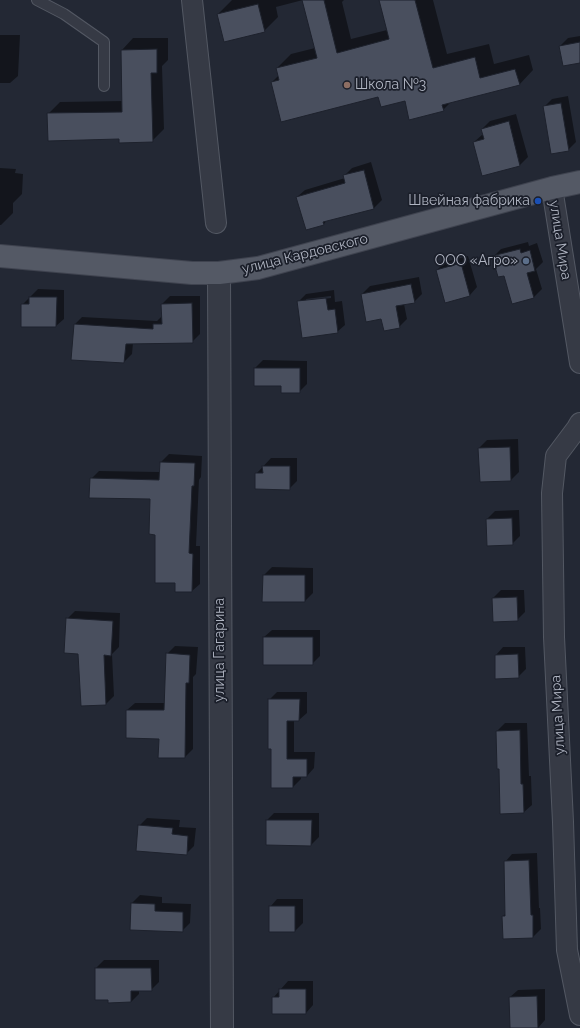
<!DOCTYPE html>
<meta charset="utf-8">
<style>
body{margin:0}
canvas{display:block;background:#232834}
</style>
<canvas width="580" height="1028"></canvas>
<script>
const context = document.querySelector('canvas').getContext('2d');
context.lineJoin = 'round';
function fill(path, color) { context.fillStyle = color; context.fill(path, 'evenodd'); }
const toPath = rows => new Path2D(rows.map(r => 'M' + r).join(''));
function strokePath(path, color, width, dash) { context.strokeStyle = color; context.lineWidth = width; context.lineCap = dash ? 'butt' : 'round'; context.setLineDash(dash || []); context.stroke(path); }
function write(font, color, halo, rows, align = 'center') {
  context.font = font + ' Raleway,sans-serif'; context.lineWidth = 3.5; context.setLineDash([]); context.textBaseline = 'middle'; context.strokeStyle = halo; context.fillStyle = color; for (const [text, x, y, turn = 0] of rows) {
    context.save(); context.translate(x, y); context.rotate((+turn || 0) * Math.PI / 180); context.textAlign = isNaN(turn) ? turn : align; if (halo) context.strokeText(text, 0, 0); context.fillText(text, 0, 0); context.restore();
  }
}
const shadow = toPath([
 [232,0,344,0,342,2,351,39,387,30,380,0,433,0,447,54,489,44,494,64,529,55,533,70,519,85,451,102,443,110,405,100,272,82,279,75,277,68,291,54,315,48,303,0,276,7,278,17,264,31,218,14],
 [0,35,20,35,18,76,10,83,0,83],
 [580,36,580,62,560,46,568,38],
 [133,38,168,38,168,60,162,66,164,129,152,141,48,114,60,102,123,101,122,50],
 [568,96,576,142,568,150,544,107,552,99],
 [516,114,528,157,520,165,483,175,474,142,483,134,482,129,490,121],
 [371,162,382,200,374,208,327,220,324,224,297,197,305,190,345,178,344,176,352,168],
 [0,168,16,169,15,173,23,174,22,194,13,203,13,213,1,225,0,225],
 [528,242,529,246,537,243,543,262,536,269,542,289,534,297,504,274,493,257,501,249],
 [468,256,477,287,470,295,437,270,445,262],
 [419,277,422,294,414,302,404,304,407,319,399,327,382,318,362,294,370,286],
 [38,289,64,290,64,319,56,326,22,305],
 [334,290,335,302,342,301,345,325,337,332,299,301,306,294],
 [331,296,331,298,306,301,306,299],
 [170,296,200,296,200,334,192,342,133,343,132,354,124,362,72,359,75,324,82,317,157,321,162,316,162,304],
 [263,360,307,361,307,384,299,392,282,385,255,368],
 [518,439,519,472,511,480,479,448,487,440],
 [169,454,202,456,201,477,199,480,196,546,200,546,200,584,192,591,176,582,156,534,151,498,91,479,99,471,160,472,161,462],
 [271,458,297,458,297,481,289,489,256,474],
 [519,510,520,536,512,544,487,519,495,511],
 [272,567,313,568,313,593,305,601,264,575],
 [501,590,524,590,525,612,517,620,493,598],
 [75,611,120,613,119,647,112,654,114,696,106,704,82,705,79,653,67,619],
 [272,630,320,630,320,656,312,664,264,637],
 [175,646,198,647,196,674,193,677,193,749,185,757,127,710,135,703,165,703,167,654],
 [503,647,525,647,526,669,518,677,496,655],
 [277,692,307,692,307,713,299,720,294,720,294,752,315,752,314,768,307,776,301,776,301,779,293,787,272,748,269,700],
 [505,723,527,723,529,776,531,776,532,805,524,812,500,768,497,731],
 [274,813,319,813,319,837,311,845,267,820],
 [147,818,180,820,179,827,196,828,194,846,186,854,139,826],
 [537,853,539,908,540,908,541,929,533,937,503,916,506,913,505,862,512,854],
 [140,895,162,897,162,903,191,904,190,923,182,931,132,903],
 [277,899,303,899,303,923,295,931,270,907],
 [104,960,159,960,159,982,151,990,139,990,139,994,131,1002,109,999,96,968],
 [288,981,313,981,313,1005,306,1013,273,998],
 [545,989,545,1020,538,1028,511,1028,510,997,518,990]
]);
const building = toPath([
 [302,0,324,0,337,53,389,39,379,0,415,0,433,68,475,57,480,78,515,69,520,85,442,105,444,111,409,120,405,101,381,107,378,97,281,122,271,82,279,80,276,68,317,58,302,0],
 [258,4,265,32,224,42,217,14,258,4],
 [580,42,580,63,563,66,559,46,580,42],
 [157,49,157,73,151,73,153,142,119,143,119,139,48,141,47,113,122,112,121,50,157,49],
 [561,103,569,151,551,154,543,106,561,103],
 [509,121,520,166,482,176,473,142,484,139,481,129,509,121],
 [364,170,374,209,323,222,324,225,306,230,296,197,345,183,343,175,364,170],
 [520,249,521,253,530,250,535,271,527,273,534,298,512,304,504,276,498,277,492,256,520,249],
 [461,263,470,296,445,303,436,270,461,263],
 [411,284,415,303,396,306,400,328,384,331,381,319,366,322,361,294,411,284],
 [29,297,57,297,56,327,21,327,21,304,29,304,29,297],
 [326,298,328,310,335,309,338,333,302,338,297,301,326,298],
 [192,303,193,343,126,344,124,363,71,360,74,324,153,329,153,324,162,324,161,304,192,303],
 [254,368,300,368,300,393,281,393,281,386,254,386,254,368],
 [510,447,511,481,480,482,478,448,510,447],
 [160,462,195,463,194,486,192,486,189,553,193,554,192,592,175,592,175,583,155,583,155,535,149,534,150,499,89,498,90,478,159,480,160,462],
 [262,466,290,466,290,490,255,489,255,473,263,473,262,466],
 [512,518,513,545,487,546,486,519,512,518],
 [263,575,305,575,305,602,262,602,263,575],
 [517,597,518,621,493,622,492,598,517,597],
 [66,618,113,621,111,656,104,655,106,705,81,706,78,654,64,653,66,618],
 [263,637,313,637,313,665,263,665,263,637],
 [166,653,190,655,189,683,186,683,185,758,158,758,159,739,126,738,126,710,164,710,166,653],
 [518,654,519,678,495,679,495,655,518,654],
 [268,699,300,699,299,721,287,721,287,759,307,759,307,777,293,777,293,788,271,788,271,749,268,749,268,699],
 [520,730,521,784,523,784,524,813,500,814,499,769,497,769,496,731,520,730],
 [266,820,312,820,311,846,266,845,266,820],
 [138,825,173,828,172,834,188,836,187,855,136,851,138,825],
 [529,860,531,915,533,915,533,938,503,939,502,916,505,916,504,861,529,860],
 [131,903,155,904,155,911,183,912,183,932,130,930,131,903],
 [269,906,295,906,295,932,269,932,269,906],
 [95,968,151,968,152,991,131,991,131,1002,108,1003,108,1000,95,1000,95,968],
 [279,989,306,989,306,1014,272,1014,272,997,279,997,279,989],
 [537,996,538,1028,510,1028,509,997,537,996]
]);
const service = toPath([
 [37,0,64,14,104,42,104,86]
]);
const minor = toPath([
 [192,0,216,223],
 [552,188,580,363],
 [580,423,577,428,556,456,552,493,554,637,563,822,567,950,580,1015]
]);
const tertiary = toPath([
 [219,273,222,1028]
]);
const primary = toPath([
 [0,256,192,273,219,273,258,268,552,188,580,182]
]);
const markers = [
 [347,85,4,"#8d6e63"],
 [538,201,4,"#1a4fb4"],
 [526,261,4,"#5c6f8a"]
];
const poiNames = [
 ["Школа №3",355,85,"left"],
 ["Швейная фабрика",530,201],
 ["ООО «Агро»",518,261]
];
const streetNames = [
 ["улица Мира",560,240,81],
 ["улица Кардовского",305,254,-14],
 ["улица Гагарина",220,650,-90],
 ["улица Мира",558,715,-93]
];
fill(shadow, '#0007');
fill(building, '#494f5e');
strokePath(building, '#1d212c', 1);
strokePath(service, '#535863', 12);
strokePath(minor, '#535863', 22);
strokePath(tertiary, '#535863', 24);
strokePath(primary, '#3f434f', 24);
strokePath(service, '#363a45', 10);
strokePath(minor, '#363a45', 20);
strokePath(tertiary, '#363a45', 22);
strokePath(primary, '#545965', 22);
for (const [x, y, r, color] of markers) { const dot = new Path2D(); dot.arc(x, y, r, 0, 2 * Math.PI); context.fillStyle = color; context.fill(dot); strokePath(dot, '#1b1f2a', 1.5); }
write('14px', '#b0b5c2', '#1b1f2a', poiNames, 'right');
write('14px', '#b0b5c2', '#1b1f2a', streetNames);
</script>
